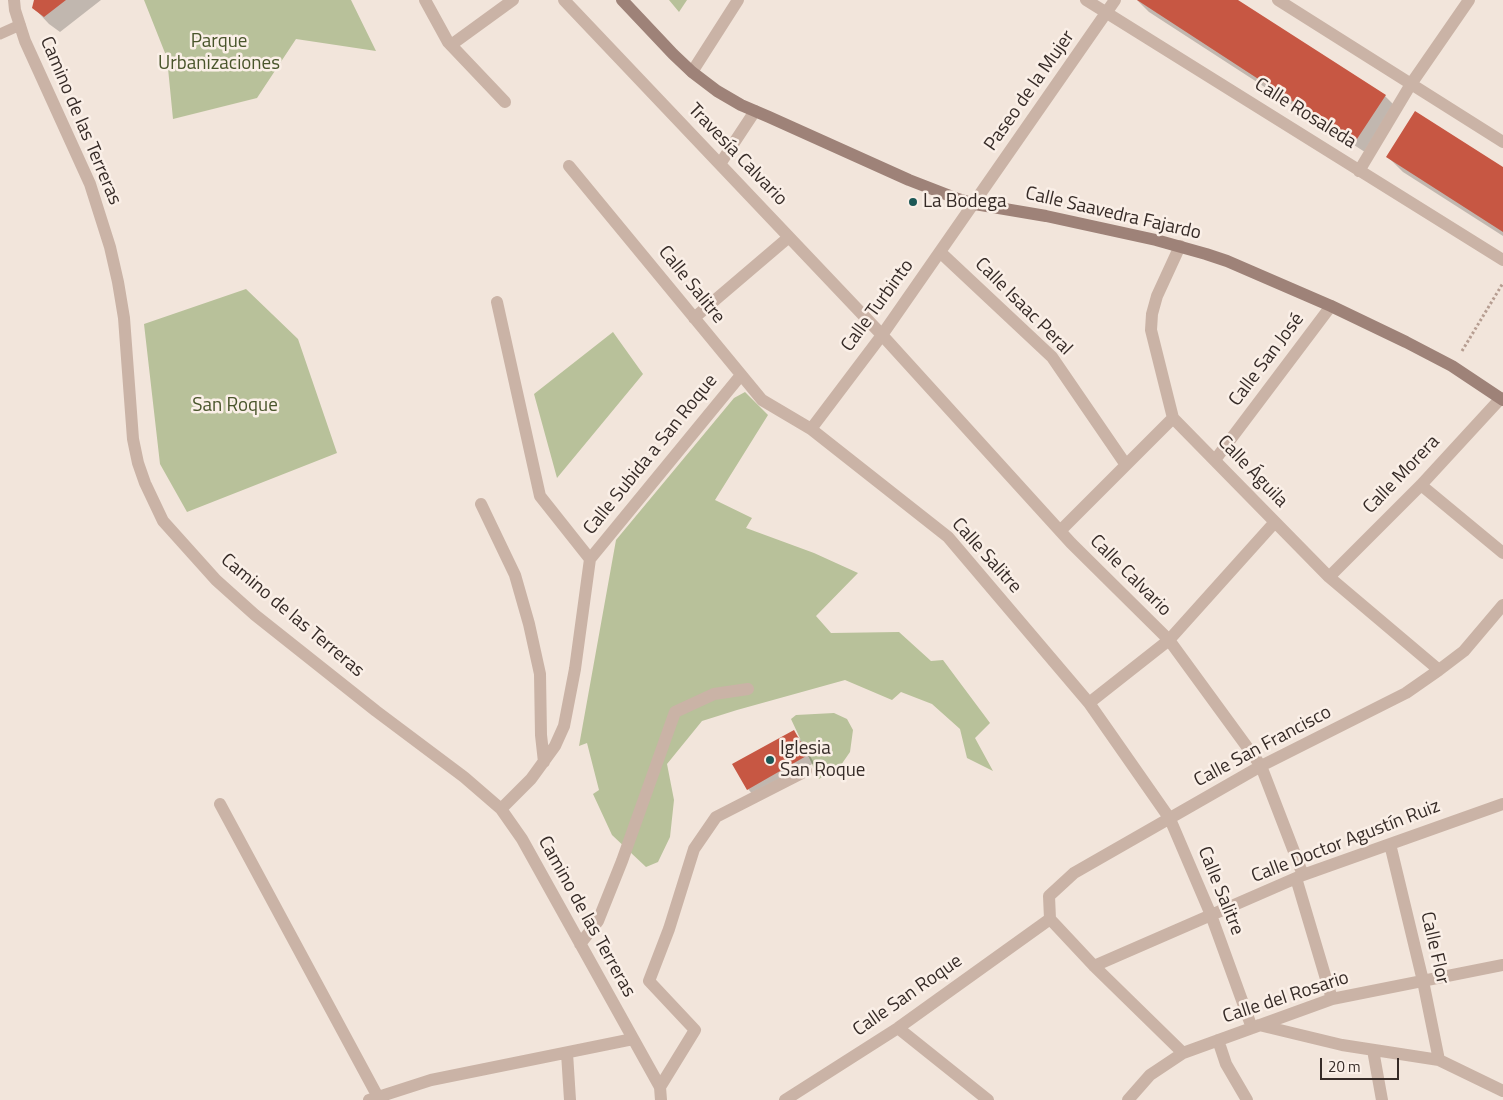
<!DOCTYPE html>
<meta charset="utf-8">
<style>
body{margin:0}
#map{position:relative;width:1503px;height:1100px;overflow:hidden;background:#f2e5db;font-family:"Titillium Web",sans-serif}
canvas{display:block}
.scale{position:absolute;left:1320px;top:1058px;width:79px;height:22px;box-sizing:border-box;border:2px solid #362b27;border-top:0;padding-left:6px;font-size:15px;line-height:18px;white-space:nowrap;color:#362b27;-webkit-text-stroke:4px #faefe7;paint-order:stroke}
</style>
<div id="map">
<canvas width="1503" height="1100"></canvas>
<div class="scale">20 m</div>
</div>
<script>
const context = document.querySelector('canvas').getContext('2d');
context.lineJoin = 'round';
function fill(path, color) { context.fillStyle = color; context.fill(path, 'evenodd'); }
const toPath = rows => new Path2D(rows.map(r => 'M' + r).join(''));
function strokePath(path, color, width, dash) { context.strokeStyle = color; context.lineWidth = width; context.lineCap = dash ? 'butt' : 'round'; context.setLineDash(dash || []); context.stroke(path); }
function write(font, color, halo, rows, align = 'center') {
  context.font = font + ' "Titillium Web",sans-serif'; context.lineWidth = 5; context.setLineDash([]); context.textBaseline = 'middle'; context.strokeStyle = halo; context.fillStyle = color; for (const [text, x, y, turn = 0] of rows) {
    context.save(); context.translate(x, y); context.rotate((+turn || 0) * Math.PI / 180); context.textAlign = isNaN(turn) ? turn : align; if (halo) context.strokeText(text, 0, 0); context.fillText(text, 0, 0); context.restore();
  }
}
const green = toPath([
 [144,0,351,0,376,51,296,39,257,98,173,119,167,58],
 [669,0,687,0,679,12],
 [246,289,298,339,337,453,187,512,160,464,144,324],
 [613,332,643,374,557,478,534,394],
 [745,392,768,415,715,500,752,518,746,528,814,553,858,573,816,616,831,633,899,632,931,661,943,660,990,723,975,738,993,771,967,758,960,729,932,704,901,692,892,700,845,680,737,710,702,721,667,764,674,800,670,837,658,862,646,867,612,835,593,794,599,790,587,743,579,746,616,540,734,398],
 [834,713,847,719,853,730,850,752,841,765,819,779,791,719,796,715]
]);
const shadow = toPath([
 [35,0,101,0,60,32,49,24,34,8],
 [1137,0,1236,0,1385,96,1400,111,1371,156,1149,12],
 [1388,157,1503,169,1503,236,1403,172],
 [794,732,801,740,814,763,755,797,748,789]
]);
const building = toPath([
 [34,0,66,0,44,17,32,8],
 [1137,0,1238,0,1386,95,1355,142],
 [1415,111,1503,167,1503,232,1386,157],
 [794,730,808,755,747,790,732,764]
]);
const path = toPath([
 [1462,351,1503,283]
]);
const lane = toPath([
 [0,34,20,25]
]);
const street = toPath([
 [14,0,15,10,25,41,90,184,110,247,118,282,124,318,133,439,138,463,145,483,163,521,216,580,255,615,376,711,464,777,501,809,522,839,660,1087,661,1100],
 [425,0,448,42,505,102],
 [564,0,882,335,1071,543,1169,640,1261,766,1303,875],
 [1086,0,1503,260],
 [1278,0,1503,142],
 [451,45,513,0],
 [692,72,738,0],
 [720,164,755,111],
 [569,166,762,400,811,429,948,537,1089,703,1170,819,1211,915,1252,1028],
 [1359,171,1411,84,1469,0],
 [1180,246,1157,296,1152,314,1151,330,1173,418,1329,577,1439,670],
 [940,252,1052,357,1126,465],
 [497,302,540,496,590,559],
 [694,318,789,237],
 [811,429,882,335,1115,0],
 [1215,460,1331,306],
 [1421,485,1503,553],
 [481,504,515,575,529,624,540,674,541,735,544,762],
 [1060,531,1173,418],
 [590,559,741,375],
 [1329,577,1421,485,1501,398],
 [1089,703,1169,640,1275,522],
 [220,804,378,1097],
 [501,809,531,779,555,746,564,726,575,669,590,559],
 [1390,844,1423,981,1439,1060],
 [1296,878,1332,999],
 [1050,919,1049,896,1074,873,1261,766,1406,693,1439,670,1464,651,1503,605],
 [1050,919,1094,966,1183,1053],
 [580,944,598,921,622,861,675,712,714,694,748,689],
 [1094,966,1303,875,1503,804],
 [1259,1025,1342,1045,1439,1060,1503,1091],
 [898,1028,988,1100],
 [1218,1040,1226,1064,1247,1100],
 [1373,1050,1382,1100],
 [567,1053,570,1100],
 [660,1087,695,1030,649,981,669,929,694,849,716,817,806,771],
 [369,1100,431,1080,633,1039],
 [785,1100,898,1028,1050,919],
 [1128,1100,1150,1075,1183,1053,1332,999,1503,965]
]);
const secondary = toPath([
 [622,0,673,54,692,72,717,91,741,105,769,117,909,180,958,199,975,204,1046,216,1156,240,1206,254,1227,261,1331,306,1406,342,1452,366,1503,400]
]);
const markers = [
 [913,202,5,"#1c5856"],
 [770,760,5,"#1c5856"]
];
const parkNames = [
 ["Parque",219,42],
 ["Urbanizaciones",219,64],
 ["San Roque",235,406]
];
const streetNames = [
 ["Paseo de la Mujer",1030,91,-55],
 ["Calle Rosaleda",1305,114,32],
 ["Camino de las Terreras",80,121,67],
 ["Travesía Calvario",737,155,46],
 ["Calle Saavedra Fajardo",1113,214,13],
 ["Calle Salitre",691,285,51],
 ["Calle Turbinto",878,306,-54],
 ["Calle Isaac Peral",1023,307,45],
 ["Calle San José",1267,360,-53],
 ["Calle Subida a San Roque",651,455,-51],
 ["Calle Águila",1252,472,46],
 ["Calle Morera",1402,475,-46],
 ["Calle Salitre",986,556,48],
 ["Calle Calvario",1130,576,45],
 ["Camino de las Terreras",292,616,40],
 ["Calle San Francisco",1263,747,-28],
 ["Calle Doctor Agustín Ruiz",1346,842,-21],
 ["Calle Salitre",1220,891,68],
 ["Camino de las Terreras",586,917,61],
 ["Calle Flor",1434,948,77],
 ["Calle San Roque",908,996,-35],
 ["Calle del Rosario",1286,998,-18]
];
const poiNames = [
 ["La Bodega",923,202],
 ["Iglesia",780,749],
 ["San Roque",780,771]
];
fill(green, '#b8c19a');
fill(shadow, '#0003');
fill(building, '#c75743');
strokePath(path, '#b69d91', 3, [2.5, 2.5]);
strokePath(lane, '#cab3a6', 11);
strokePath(street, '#cab3a6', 12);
strokePath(secondary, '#9e8278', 12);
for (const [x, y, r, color] of markers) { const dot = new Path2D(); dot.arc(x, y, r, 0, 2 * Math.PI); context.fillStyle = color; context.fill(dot); strokePath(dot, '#faefe7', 2); }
write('19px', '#49552b', '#faefe7', parkNames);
write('19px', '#362b27', '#faefe7', streetNames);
write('19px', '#362b27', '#faefe7', poiNames, 'left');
</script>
